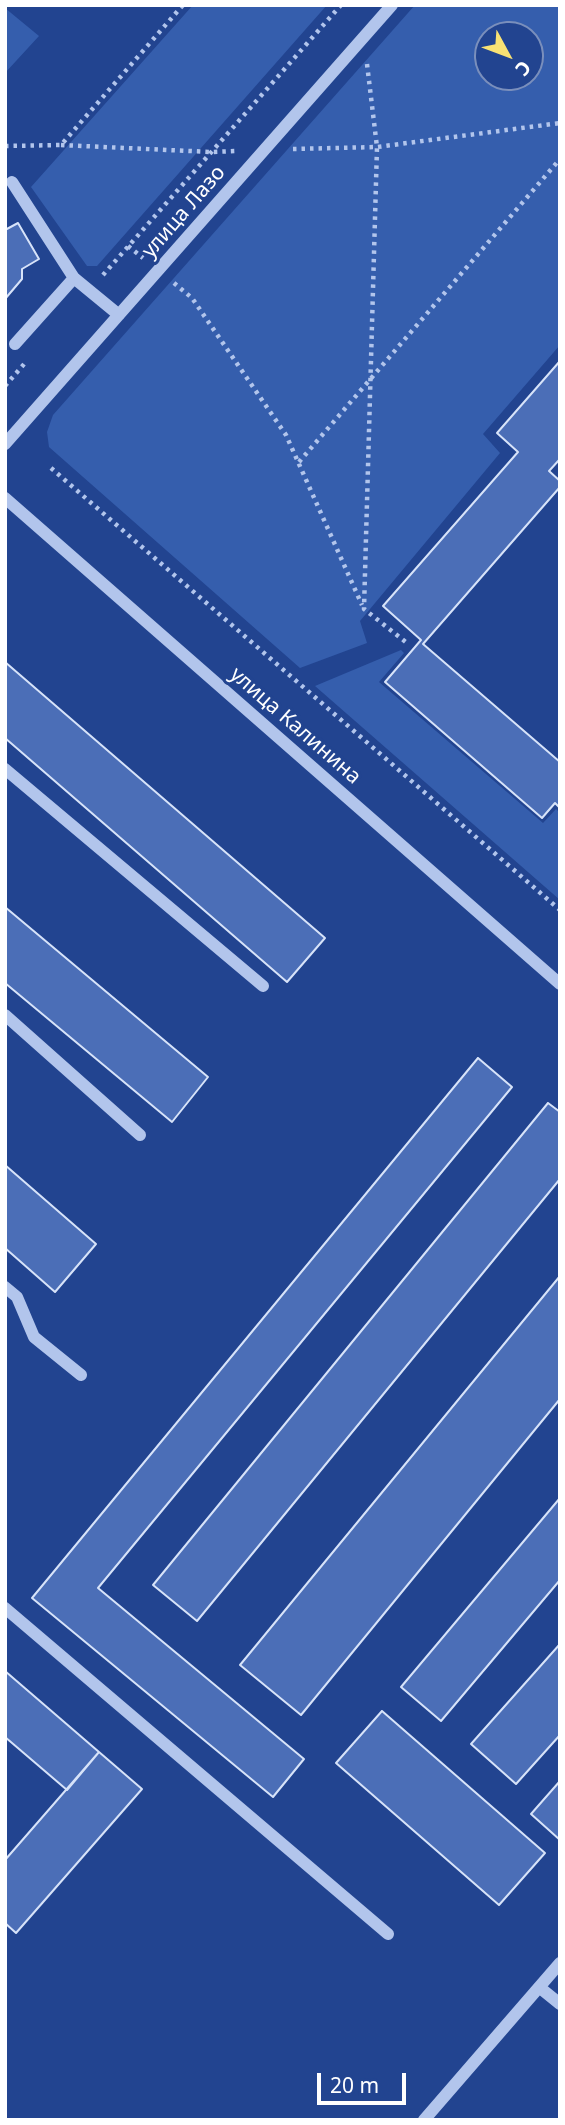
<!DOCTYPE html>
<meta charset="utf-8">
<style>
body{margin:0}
#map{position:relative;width:565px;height:2125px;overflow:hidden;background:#224490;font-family:"Noto Sans",sans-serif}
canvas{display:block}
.frame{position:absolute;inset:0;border:7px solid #fff;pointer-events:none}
.north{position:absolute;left:474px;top:21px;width:70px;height:70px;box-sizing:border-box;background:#224490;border:2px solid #7a8fbc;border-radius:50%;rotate:131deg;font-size:19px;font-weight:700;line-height:28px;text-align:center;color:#fff}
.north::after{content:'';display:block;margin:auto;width:24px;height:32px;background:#f9e274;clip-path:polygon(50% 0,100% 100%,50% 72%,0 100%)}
.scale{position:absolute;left:317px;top:2073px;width:89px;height:32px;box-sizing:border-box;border:4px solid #fff;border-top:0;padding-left:9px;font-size:21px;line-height:24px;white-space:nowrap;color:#fff;-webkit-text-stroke:5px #224490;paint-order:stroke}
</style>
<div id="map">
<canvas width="565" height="2125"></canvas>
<div class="frame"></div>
<div class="north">С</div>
<div class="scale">20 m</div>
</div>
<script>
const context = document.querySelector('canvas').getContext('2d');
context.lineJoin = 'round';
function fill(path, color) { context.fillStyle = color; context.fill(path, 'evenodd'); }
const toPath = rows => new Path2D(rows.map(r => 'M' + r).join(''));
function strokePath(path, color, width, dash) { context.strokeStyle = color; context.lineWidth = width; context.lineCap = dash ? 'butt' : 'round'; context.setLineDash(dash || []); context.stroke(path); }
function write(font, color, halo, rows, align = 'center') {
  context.font = font + ' "Noto Sans",sans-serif'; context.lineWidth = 6; context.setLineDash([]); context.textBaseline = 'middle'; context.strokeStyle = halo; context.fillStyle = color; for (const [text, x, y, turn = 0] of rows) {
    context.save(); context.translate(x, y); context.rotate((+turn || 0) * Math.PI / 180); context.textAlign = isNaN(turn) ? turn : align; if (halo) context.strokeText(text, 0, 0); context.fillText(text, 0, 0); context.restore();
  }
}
const green = toPath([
 [193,5,327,5,97,266,87,266,31,187],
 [415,5,560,5,560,345,483,434,500,453,360,621,367,643,300,668,49,447,47,432,53,415],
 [488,35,530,35,530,77,488,77],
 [5,8,39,36,5,73],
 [401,650,404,653,379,682,543,823,556,809,560,813,560,900,315,686]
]);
const building = toPath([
 [18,223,39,259,22,269,22,279,5,299,5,230,18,223],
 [560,361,560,459,549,471,560,481,560,487,423,644,560,762,560,808,555,803,542,818,385,682,421,640,383,606,518,452,497,433,560,361],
 [5,662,325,938,287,982,5,738,5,662],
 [5,907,208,1077,172,1122,5,983,5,907],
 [478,1058,512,1087,98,1588,304,1759,273,1797,32,1598,478,1058],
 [548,1103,560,1112,560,1179,197,1621,153,1585,548,1103],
 [5,1165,96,1244,55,1292,5,1248,5,1165],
 [560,1276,560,1399,301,1715,240,1665,560,1276],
 [560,1498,560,1580,441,1721,401,1687,560,1498],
 [560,1644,560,1735,516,1784,471,1744,560,1644],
 [5,1671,99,1752,67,1790,5,1737,5,1671],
 [382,1711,545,1853,499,1905,336,1763,382,1711],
 [99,1752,142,1789,16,1933,5,1923,5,1860,99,1752],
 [560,1781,560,1840,531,1814,560,1781]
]);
const path = toPath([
 [367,64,377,147,364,609,407,643],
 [61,145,211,152,235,151],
 [5,146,61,145,183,5],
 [293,149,377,147,560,123],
 [128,246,143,258],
 [103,275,341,5],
 [174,283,192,298,286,435,362,605],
 [5,386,25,363],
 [299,462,560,159],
 [51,468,560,910]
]);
const minor = toPath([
 [12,182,74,278,119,315],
 [15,344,74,278],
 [5,444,392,5],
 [5,498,560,984],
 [5,769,263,986],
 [5,1015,140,1135],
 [5,1287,17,1297,34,1337,81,1375],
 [5,1608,388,1934],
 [539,1987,560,2004],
 [424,2120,560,1963]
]);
const streetNames = [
 ["улица Лазо",184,212,-49],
 ["улица Калинина",295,726,41]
];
fill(green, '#355ead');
fill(building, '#4b6eb7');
strokePath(building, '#d7e3f9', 2);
strokePath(path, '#b2c5ec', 4.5, [3.5, 5]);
strokePath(minor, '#b2c5ec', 12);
write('21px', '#fff', '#224490', streetNames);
</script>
